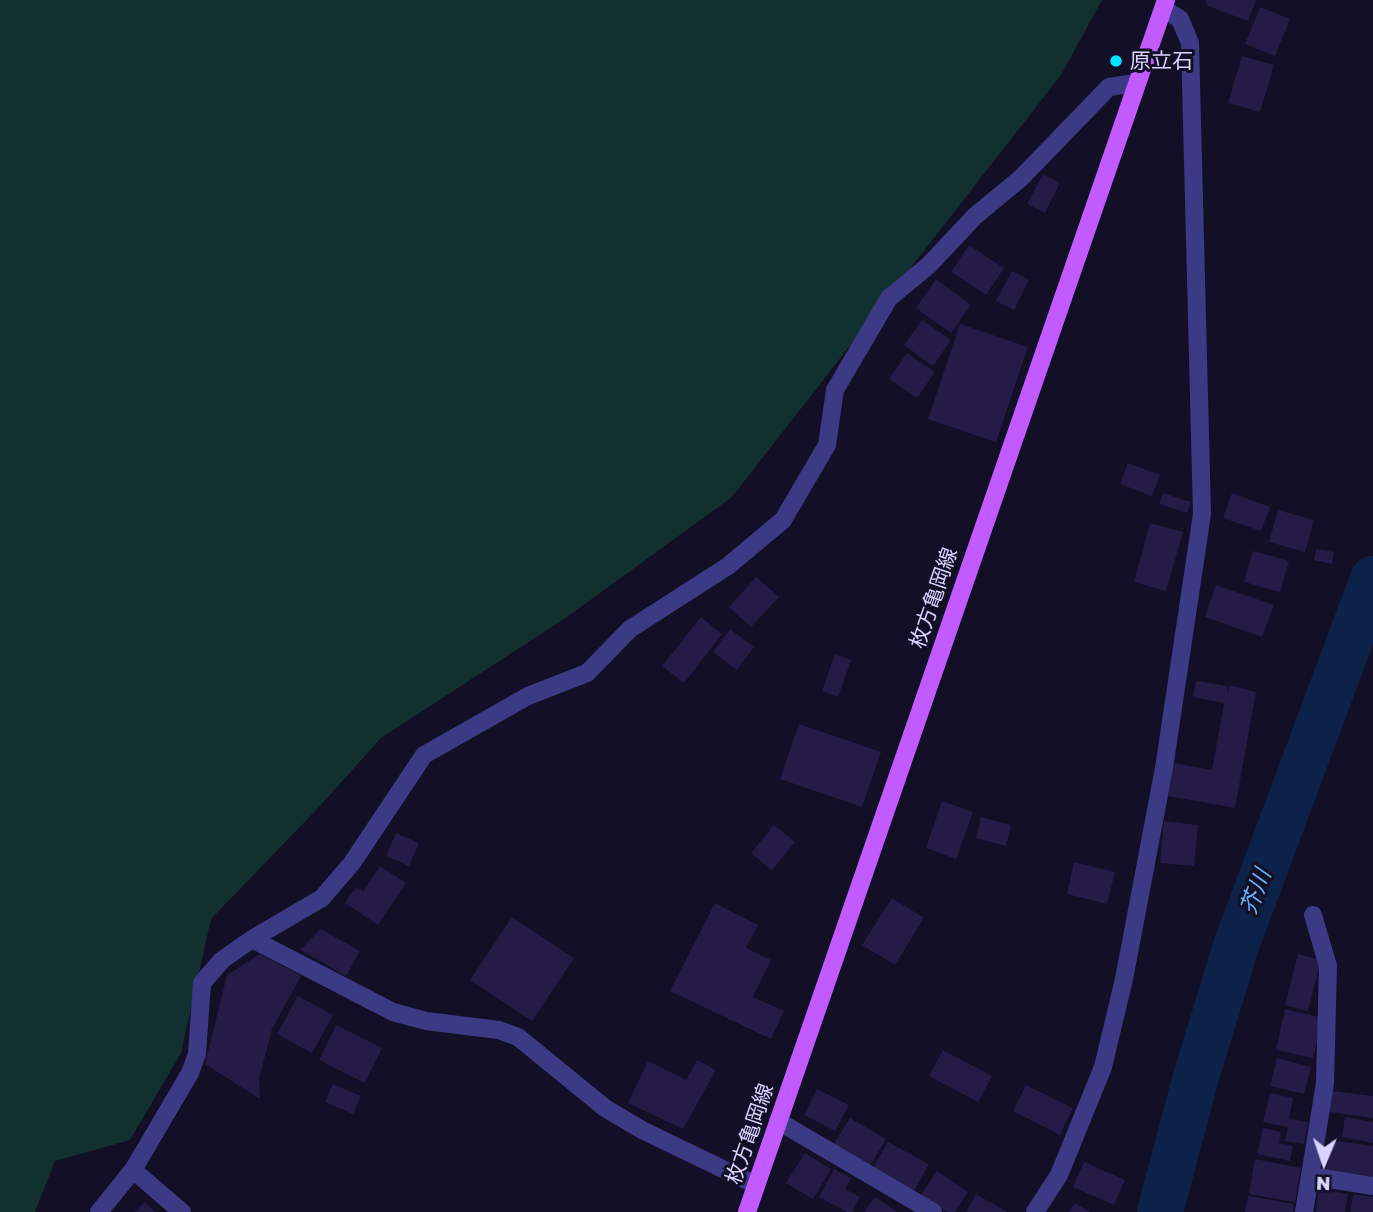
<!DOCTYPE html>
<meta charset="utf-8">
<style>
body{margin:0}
#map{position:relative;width:1373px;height:1212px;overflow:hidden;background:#130f26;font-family:"Golos Text",sans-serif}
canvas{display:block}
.north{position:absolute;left:1289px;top:1128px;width:70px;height:70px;-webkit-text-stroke:5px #130f26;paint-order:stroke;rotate:182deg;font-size:19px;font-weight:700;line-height:28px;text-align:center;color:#d9d4ff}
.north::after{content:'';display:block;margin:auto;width:24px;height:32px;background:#d9d4ff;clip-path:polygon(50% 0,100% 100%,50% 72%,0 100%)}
</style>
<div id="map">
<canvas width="1373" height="1212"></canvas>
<div class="north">N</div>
</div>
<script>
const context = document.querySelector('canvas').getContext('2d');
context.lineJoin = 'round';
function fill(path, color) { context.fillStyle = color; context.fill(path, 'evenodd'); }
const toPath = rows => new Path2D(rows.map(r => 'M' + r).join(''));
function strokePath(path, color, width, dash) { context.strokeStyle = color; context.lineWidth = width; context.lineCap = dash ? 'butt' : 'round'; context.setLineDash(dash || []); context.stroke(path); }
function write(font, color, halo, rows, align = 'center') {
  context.font = font + ' "Golos Text","Noto Sans JP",sans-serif'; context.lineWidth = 6; context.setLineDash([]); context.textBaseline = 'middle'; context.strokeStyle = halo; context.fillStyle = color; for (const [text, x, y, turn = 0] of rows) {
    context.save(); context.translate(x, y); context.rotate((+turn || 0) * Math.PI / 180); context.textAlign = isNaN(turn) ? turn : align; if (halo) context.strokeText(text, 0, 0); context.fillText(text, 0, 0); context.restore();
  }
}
const green = toPath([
 [0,0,1102,0,1061,75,732,497,567,617,381,738,320,806,211,919,181,1053,130,1140,55,1161,35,1212,0,1212]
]);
const river = toPath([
 [1160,1212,1195,1080,1237,943,1373,579]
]);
const building = toPath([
 [1205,0,1256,0,1248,21,1208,6],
 [1260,7,1290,19,1275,56,1245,44],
 [1242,56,1274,65,1260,112,1228,103],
 [1043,174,1060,183,1045,213,1027,204],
 [969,245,1004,268,986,295,951,272],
 [1012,271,1029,280,1014,310,996,301],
 [936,279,971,305,951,333,916,308],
 [922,320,951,340,933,366,904,345],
 [960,324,1028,347,996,442,928,419],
 [907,353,935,372,917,398,889,379],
 [1128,463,1160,475,1152,496,1120,484],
 [1163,493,1191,502,1187,513,1159,504],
 [1232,493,1270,507,1261,531,1223,518],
 [1278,510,1314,520,1305,552,1269,542],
 [1150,523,1183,532,1166,591,1134,582],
 [1316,549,1334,552,1332,564,1314,560],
 [1253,551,1289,561,1280,592,1244,582],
 [756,577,779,597,751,627,729,607],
 [1216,585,1274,605,1262,637,1205,617],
 [701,617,722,634,684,683,662,666],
 [730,629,754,647,737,670,713,652],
 [835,654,851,660,838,697,822,691],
 [1196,681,1227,686,1227,694,1229,685,1256,692,1235,808,1168,796,1174,763,1212,770,1224,703,1193,697],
 [799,724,881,752,862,807,780,779],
 [942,801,973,812,956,859,926,848],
 [981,817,1011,825,1006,846,976,838],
 [1164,821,1198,825,1194,866,1160,863],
 [774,825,795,842,772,870,751,853],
 [396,833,419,843,409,866,386,856],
 [1074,862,1115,872,1107,904,1067,894],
 [380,866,406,883,378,925,345,903,356,887,363,892],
 [892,898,924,918,895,965,862,945],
 [715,903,758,925,746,948,771,960,753,997,784,1011,771,1039,670,991],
 [512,917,574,958,532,1021,470,980],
 [321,929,360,951,346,976,300,950],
 [260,954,301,976,272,1029,259,1079,260,1099,205,1064,227,975],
 [1298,954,1321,960,1308,1011,1285,1005],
 [298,996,333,1015,312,1053,277,1034],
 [1285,1009,1323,1018,1313,1058,1276,1050],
 [336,1025,382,1048,365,1083,319,1060],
 [943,1050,992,1076,978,1102,929,1076],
 [1277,1058,1311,1067,1304,1094,1270,1086],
 [697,1060,716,1070,683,1129,628,1103,648,1061,686,1080],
 [333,1084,361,1096,353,1114,325,1102],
 [1026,1085,1073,1108,1060,1135,1013,1111],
 [817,1089,849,1105,835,1131,804,1115],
 [1332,1091,1373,1096,1373,1118,1329,1112],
 [1270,1093,1293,1098,1289,1119,1308,1122,1304,1144,1285,1141,1288,1127,1263,1122],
 [1345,1117,1373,1122,1373,1143,1342,1137],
 [850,1118,886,1139,869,1167,833,1145],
 [1263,1128,1281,1132,1279,1143,1293,1146,1290,1161,1257,1154],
 [1331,1140,1373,1146,1373,1178,1326,1170],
 [888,1142,929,1164,914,1191,873,1168],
 [805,1153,831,1169,813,1199,786,1183],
 [1255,1159,1301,1168,1295,1202,1249,1194],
 [1084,1162,1125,1180,1114,1205,1073,1187],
 [834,1169,851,1178,845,1189,860,1197,852,1212,847,1212,819,1197],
 [937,1171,968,1192,955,1212,947,1212,921,1195],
 [1319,1190,1348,1194,1345,1212,1316,1212],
 [976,1194,1007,1212,966,1212],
 [1353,1194,1373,1197,1373,1212,1350,1212],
 [1248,1196,1294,1204,1293,1212,1245,1212],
 [875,1197,897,1212,864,1212],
 [145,1202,155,1212,135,1212],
 [1075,1203,1090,1212,1069,1212]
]);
const street = toPath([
 [252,939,393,1012,426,1021,499,1030,518,1037,605,1108,642,1130,756,1185],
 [778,1121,933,1212],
 [133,1170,182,1212],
 [1310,1176,1325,1083,1328,966,1313,915],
 [99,1212,133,1170,190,1073,197,1054,202,983,222,960,252,939,322,898,352,863,424,755,528,696,587,673,630,629,728,566,783,520,827,445,835,390,889,298,929,265,975,216,1021,178,1109,87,1136,83],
 [1035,1212,1059,1175,1103,1067,1124,979,1164,768,1202,514,1190,43,1180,19,1164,9],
 [1304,1212,1310,1176,1373,1186]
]);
const primary = toPath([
 [747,1212,1166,0]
]);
const markers = [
 [1116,61,7,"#00e5ff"]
];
const poiNames = [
 ["原立石",1130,61]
];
const streetNames = [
 ["枚方亀岡線",934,598,-71],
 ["枚方亀岡線",750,1134,-71]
];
const waterNames = [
 ["芥川",1256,892,-69]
];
fill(green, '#12302f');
strokePath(river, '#0c2248', 46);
fill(building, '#241b47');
strokePath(street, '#3d3a85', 18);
strokePath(primary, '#c25bff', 18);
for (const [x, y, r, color] of markers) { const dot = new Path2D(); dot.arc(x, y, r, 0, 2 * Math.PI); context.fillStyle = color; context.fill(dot); strokePath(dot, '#130f26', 2.5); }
write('21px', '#d9d4ff', '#130f26', poiNames, 'left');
write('21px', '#d9d4ff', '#130f26', streetNames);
write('italic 23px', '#62b6ff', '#130f26', waterNames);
</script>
